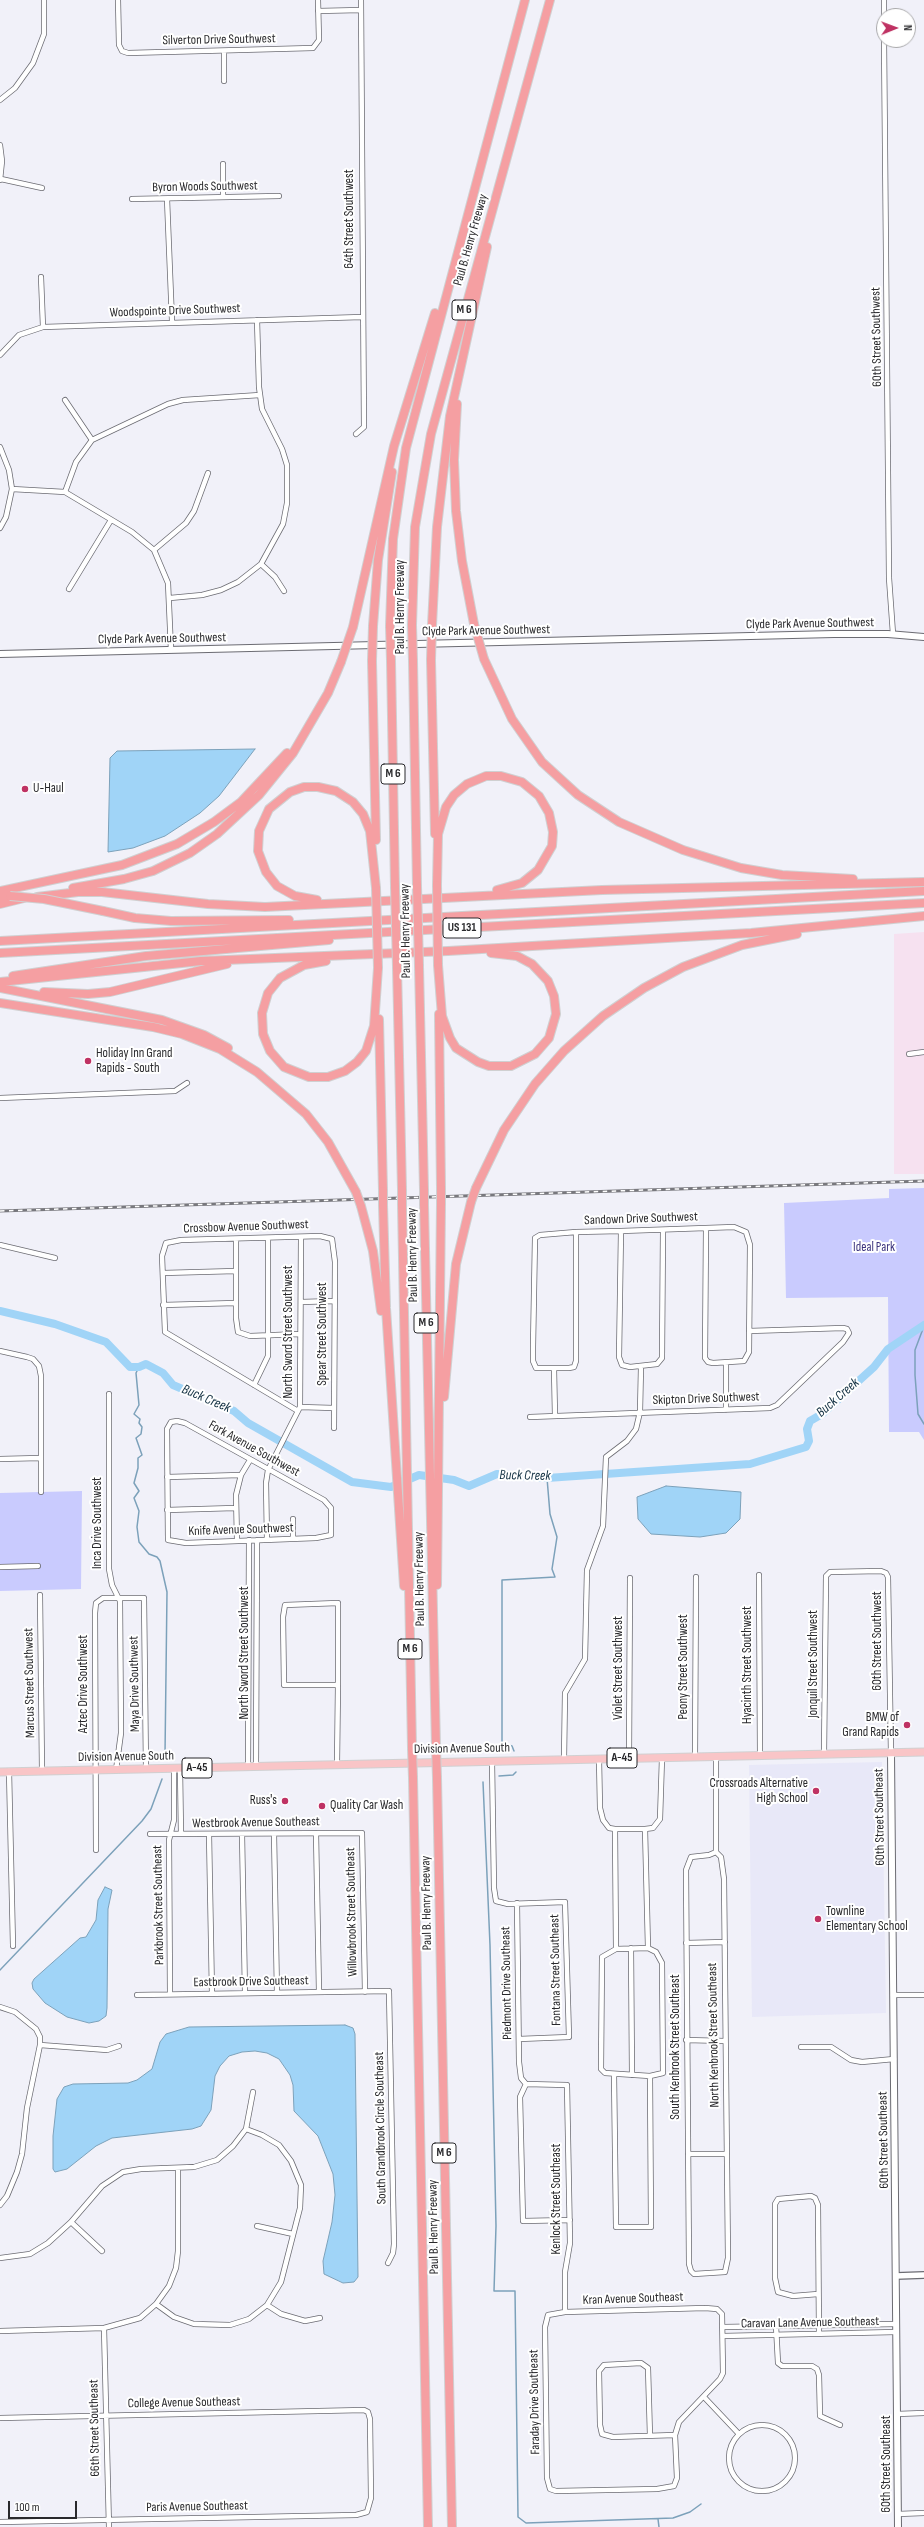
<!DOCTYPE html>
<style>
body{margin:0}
#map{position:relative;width:924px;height:2527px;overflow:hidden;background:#f1f1f9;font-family:"Sofia Sans Condensed",sans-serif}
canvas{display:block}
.north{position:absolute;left:876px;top:8px;width:40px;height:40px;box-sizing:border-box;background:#fff;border:1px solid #a9a9ab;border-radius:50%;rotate:89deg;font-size:11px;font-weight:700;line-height:16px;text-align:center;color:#29292c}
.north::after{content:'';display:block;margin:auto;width:14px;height:18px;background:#bf3263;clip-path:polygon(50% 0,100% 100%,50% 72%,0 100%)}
.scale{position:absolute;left:8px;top:2501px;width:69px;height:18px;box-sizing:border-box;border:2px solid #29292c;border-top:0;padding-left:5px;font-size:12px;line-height:14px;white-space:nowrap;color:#29292c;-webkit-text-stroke:3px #fff;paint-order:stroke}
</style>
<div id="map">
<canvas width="924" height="2527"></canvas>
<div class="north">N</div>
<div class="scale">100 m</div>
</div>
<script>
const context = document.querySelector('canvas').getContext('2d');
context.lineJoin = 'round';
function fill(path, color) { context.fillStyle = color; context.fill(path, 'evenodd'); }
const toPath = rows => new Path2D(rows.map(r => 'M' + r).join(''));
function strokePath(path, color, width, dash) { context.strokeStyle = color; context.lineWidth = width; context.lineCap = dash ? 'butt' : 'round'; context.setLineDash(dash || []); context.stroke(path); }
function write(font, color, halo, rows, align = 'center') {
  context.font = font + ' "Sofia Sans Condensed",sans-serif'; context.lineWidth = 4; context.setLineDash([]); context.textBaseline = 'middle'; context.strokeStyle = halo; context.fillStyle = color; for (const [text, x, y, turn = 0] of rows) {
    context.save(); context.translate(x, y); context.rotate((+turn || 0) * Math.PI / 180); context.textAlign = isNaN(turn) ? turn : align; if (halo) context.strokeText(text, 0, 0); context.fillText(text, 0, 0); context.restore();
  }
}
const built = toPath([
 [882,1762,886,2013,752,2017,749,1765]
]);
const industrial = toPath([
 [924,932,924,1174,894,1174,894,934]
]);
const green = toPath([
 [924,1188,924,1440,919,1432,889,1432,888,1297,786,1298,784,1203,889,1198,889,1189],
 [82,1491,81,1589,0,1591,0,1493]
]);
const water = toPath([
 [255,749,219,796,200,813,165,836,133,848,108,852,110,758,117,751,255,749],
 [666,1486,741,1492,740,1519,726,1533,700,1537,651,1534,638,1519,637,1497,666,1486],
 [105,1887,112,1890,108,1909,107,2008,106,2016,99,2021,89,2023,67,2017,45,2003,33,1989,32,1983,34,1979,80,1938,86,1937,96,1920,98,1900,105,1887],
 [345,2025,353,2028,355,2034,358,2277,354,2282,343,2283,324,2274,323,2261,332,2222,335,2195,333,2174,318,2136,294,2111,293,2085,290,2075,279,2059,267,2053,255,2051,242,2052,229,2056,220,2066,215,2076,211,2110,201,2126,192,2129,112,2138,96,2146,67,2169,55,2172,53,2169,53,2136,57,2099,64,2087,73,2084,128,2083,137,2080,152,2069,160,2042,166,2034,189,2027,345,2025]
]);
const stream = toPath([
 [924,1326,915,1350,915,1375,918,1414,924,1424],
 [139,1367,136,1373,139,1405,134,1414,140,1419,139,1423,142,1427,141,1434,136,1438,142,1455,138,1458,138,1468,134,1483,139,1491,134,1498,139,1511,137,1527,139,1542,149,1554,157,1557,160,1561,167,1592,165,1754],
 [514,1751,512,1746,502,1743,502,1580,555,1577,552,1569,557,1537,550,1514,547,1478],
 [499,1776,513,1775,516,1772],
 [483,1782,490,1945,496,2226,494,2291,515,2291,518,2517,526,2523,673,2518,690,2512,701,2504],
 [0,1970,142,1821,151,1809,162,1779],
 [658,2519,659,2527]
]);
const river = toPath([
 [0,1311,55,1324,106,1342,130,1367,139,1367,146,1364,163,1373,173,1385,234,1411,248,1423,352,1482,391,1487,419,1475,454,1480,469,1486,497,1474,547,1478,750,1464,806,1447,809,1441,807,1429,810,1421,822,1414,874,1367,888,1349,924,1325]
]);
const minor = toPath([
 [118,0,119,45,122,51,128,53,313,48,319,40,318,0],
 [884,0,884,16],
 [318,11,361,10],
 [884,40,889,578,893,634],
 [224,51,224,81],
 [0,100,15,88,33,63,44,34,44,0],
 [0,145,2,161,0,180],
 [223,164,223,197],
 [1,179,42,188],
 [132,199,279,196],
 [167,199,172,321],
 [41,277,43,327],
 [0,355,19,335,43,327,362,317],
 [65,400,92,440],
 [356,434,364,427,361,0],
 [0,447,9,470,12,489,6,517,0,528],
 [12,489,65,492,132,532,154,550,168,583,171,650],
 [65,492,76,462,92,440,168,404,183,400,260,395],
 [154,550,186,523,194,511,208,473],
 [261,564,275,577,284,591],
 [69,589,111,520],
 [170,598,202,595,221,590,238,582,261,564,283,524,287,503,287,465,282,449,262,409,259,387,257,320],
 [909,1054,924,1052],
 [0,1098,175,1091,187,1083],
 [621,1231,619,1357,622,1365,630,1367,657,1364,662,1358,663,1230],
 [576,1232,576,1361,574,1367,569,1368,536,1368,533,1361,533,1347,535,1238,540,1235,576,1232,621,1231,734,1227,746,1232,750,1245,749,1352,744,1361,713,1363,708,1362,705,1358,706,1228],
 [236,1239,236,1318,238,1332,250,1336,300,1334],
 [0,1245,55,1258],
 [163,1273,236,1271],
 [301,1302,334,1301],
 [163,1305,236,1303],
 [0,1351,27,1357,33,1359,39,1366,41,1376,41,1492],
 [726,1363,726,1410],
 [554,1369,555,1416],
 [254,1385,268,1356,268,1238],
 [109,1394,109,1569,112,1585,120,1601,121,1733,116,1770],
 [300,1407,334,1408],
 [298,1411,165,1332,162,1256,166,1243,181,1240,320,1236,332,1239,335,1262,334,1428],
 [530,1417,770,1408,777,1405,843,1342,849,1333,847,1329,843,1328,749,1331],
 [177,1421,185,1423,324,1500,331,1508,331,1535,316,1538,186,1543,168,1540,167,1429,171,1422,177,1421],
 [0,1459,40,1458],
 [167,1477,241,1475],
 [167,1510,235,1508],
 [293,1519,293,1539],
 [237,1540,236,1495,241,1475,250,1460],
 [267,1540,266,1483,268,1470,300,1407,301,1237],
 [0,1567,38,1566],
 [759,1575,760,1755],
 [40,1595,42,1771],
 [338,1603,338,1685,284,1685,283,1617,285,1605,338,1603],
 [824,1754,826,1576,830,1572,881,1571,886,1573,888,1577,891,1754],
 [716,1756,716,1852,721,1857,724,1879,728,2258,725,2272,694,2274,691,2271,689,2264,686,1870,691,1857,709,1855,716,1852],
 [695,1757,696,1577],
 [629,1758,630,1578],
 [564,1759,565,1693,585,1659,587,1570,603,1526,606,1457,627,1441,636,1429,640,1412,641,1367],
 [599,1759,600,1808,603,1820,609,1828,615,1829,645,1829,653,1828,660,1819,662,1758],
 [492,1761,494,1888,496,1901,508,1904,565,1902,569,2037,519,2039],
 [337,1764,338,1685],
 [256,1766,257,1540],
 [248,1767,249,1540],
 [180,1768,181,1834],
 [9,1771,13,1946],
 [615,1829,616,1949],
 [645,1829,648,1948,656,1952,662,1963,663,2073,650,2076,605,2073,601,2069,602,1957,616,1949,648,1948],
 [316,1833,319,1992],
 [150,1834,362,1833,365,1992],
 [209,1834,212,1994],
 [242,1834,245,1993],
 [274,1834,277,1993],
 [96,1850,95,1613,96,1603,103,1598,144,1598,146,1769],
 [517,1903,519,2062,521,2078,526,2084,520,2097,523,2221,570,2220],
 [686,1943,725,1942],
 [631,1948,632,2075],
 [170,1994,169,1840,174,1820,174,1768],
 [137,1995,389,1991,394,2244,393,2253,388,2263],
 [893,1995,924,1995],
 [0,2007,15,2012,36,2029,40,2037,40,2045,27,2108,22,2154,17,2172,7,2196,0,2205],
 [686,2040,725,2041],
 [40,2045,107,2050,119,2046],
 [801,2047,831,2047,851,2060,862,2062,894,2059],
 [614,2074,616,2227,651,2227,650,2076],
 [526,2084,567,2085,570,2243,565,2272,565,2312],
 [688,2154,727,2154],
 [71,2222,102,2251],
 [257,2226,293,2234],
 [0,2258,30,2254,48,2243,71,2222,102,2186,123,2172,141,2169,194,2167,217,2160,233,2146,246,2129,253,2092],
 [818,2294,793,2296,778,2292,775,2278,775,2204,778,2199,811,2196,815,2198,818,2205,819,2334],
 [156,2304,174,2317,194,2324,230,2325,249,2319,267,2305,281,2282,300,2208,301,2185,291,2161,279,2145,262,2135,246,2129],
 [267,2305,281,2314,305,2321,320,2318],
 [705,2308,717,2309,722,2314,723,2373,720,2379,679,2422,675,2435,677,2478,674,2486,657,2489,556,2491,550,2489,547,2478,545,2327,548,2315,565,2312,705,2308],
 [776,2326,778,2363,782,2366,812,2366,817,2369,819,2375,820,2416,840,2425],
 [723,2327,896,2324],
 [104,2328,109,2527],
 [0,2331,104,2328,140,2318,156,2304,169,2286,176,2268,178,2251,178,2168],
 [723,2336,896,2332],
 [704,2397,738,2433],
 [897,2414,924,2413],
 [0,2418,364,2410,368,2412,370,2419,371,2498,367,2512,356,2515,0,2522],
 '729 2458a33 33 0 1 1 66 0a33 33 0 1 1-66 0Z',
 [650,2436,648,2368,641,2363,604,2365,599,2371,600,2425,602,2434,613,2437,675,2435],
 [898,2514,924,2513]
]);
const tertiary = toPath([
 [896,2276,924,2275]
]);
const secondary = toPath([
 [0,654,834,634,888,634,924,637],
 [891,1754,898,2527]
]);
const primary = toPath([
 [0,1772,924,1752]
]);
const motorway = toPath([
 [457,404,454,460,456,511,462,561,474,624],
 [412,625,415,527,431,434,550,0],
 [432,625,437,527,450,416,487,247],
 [373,626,378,560,392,472],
 [390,626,393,539,406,448,525,0],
 [353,627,394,446,435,313],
 [484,659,512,719,542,762,578,795,619,822,683,850,741,868,782,875,853,879],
 [431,660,435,834],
 [372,661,376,840],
 [391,661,395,887],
 [413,661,417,886],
 [437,885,438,834,446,807,454,795,467,784,486,776,501,776,522,782,539,796,549,813,553,832,552,846,538,870,522,883,497,890],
 [73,888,124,879,153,871,190,853,217,834,259,795,293,753,328,693,341,662],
 [0,891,122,865,177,844,214,822,241,802,287,753],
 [0,897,10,896],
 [37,897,78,892,102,892,208,904,265,907,602,890,924,882],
 [317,900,295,896,277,886,266,872,258,851,259,831,269,809,290,792,304,787,318,787,336,791,353,802,363,814,370,831,376,888],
 [0,904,24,898],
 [103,911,135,918,171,921,289,920],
 [0,941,924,891],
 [0,953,924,903],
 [326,961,304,965,280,978,268,993,262,1013,263,1034,270,1051,284,1067,309,1077,328,1077,345,1071,357,1062,366,1051,374,1026,378,968],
 [438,965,442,1016,450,1038,456,1048,478,1062,489,1066,511,1066,535,1054,549,1038,556,1014,554,996,548,981,532,964,517,956,491,953],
 [419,966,424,1190],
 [397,967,402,1190],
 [13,976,146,956,329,940],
 [0,982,201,961,448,951,751,933,924,916],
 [0,988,162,1020,204,1035,228,1048],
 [44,992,88,994,110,992,227,964],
 [0,1003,153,1027,182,1034,220,1049,257,1072,306,1114,328,1142,356,1192],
 [439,1014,441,1189],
 [379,1019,383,1191],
 [476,1188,504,1130,535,1084,564,1051,603,1016,644,988,683,967,742,945,797,934],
 [402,1204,412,1748],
 [424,1204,436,1747],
 [383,1205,386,1308,404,1586],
 [361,1206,373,1251,381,1311],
 [444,1397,456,1264,471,1202],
 [437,1585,441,1203],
 [413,1778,428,2527],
 [437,1778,452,2527]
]);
const rail = toPath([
 [0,1211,924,1181]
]);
const motorwayBridge = toPath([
 [474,624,484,659],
 [412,625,413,661],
 [390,626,391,661],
 [431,660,432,625],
 [372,661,373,626],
 [341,662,353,627],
 [437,885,438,965],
 [417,886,419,966],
 [395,887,397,967],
 [376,888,378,968],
 [10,896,44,899,103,911],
 [402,1190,402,1204],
 [424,1190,424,1204],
 [383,1191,383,1205],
 [356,1192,361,1206],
 [471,1202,476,1188],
 [441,1203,441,1189],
 [436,1747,437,1778],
 [412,1748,413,1778]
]);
const markers = [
 [25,789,4,"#bf3263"],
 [88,1061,4,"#bf3263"],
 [907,1725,4,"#bf3263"],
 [816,1791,4,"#bf3263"],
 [285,1801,4,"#bf3263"],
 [322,1806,4,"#bf3263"],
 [818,1919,4,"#bf3263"]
];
const shields = [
 [464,310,24],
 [393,774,24],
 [462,928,38],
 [426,1323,24],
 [410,1649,24],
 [622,1758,30],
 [197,1768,30],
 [444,2153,24]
];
const shieldNames = [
 ["M 6",464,310],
 ["M 6",393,774],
 ["US 131",462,928],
 ["M 6",426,1323],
 ["M 6",410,1649],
 ["A-45",622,1758],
 ["A-45",197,1768],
 ["M 6",444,2153]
];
const streetNames = [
 ["Silverton Drive Southwest",219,40,-1],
 ["Byron Woods Southwest",205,187,-1],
 ["64th Street Southwest",350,219,-90],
 ["Paul B. Henry Freeway",471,240,-74],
 ["Woodspointe Drive Southwest",175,311,-2],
 ["60th Street Southwest",877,337,-91],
 ["Paul B. Henry Freeway",401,607,-90],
 ["Clyde Park Avenue Southwest",810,624,-1],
 ["Clyde Park Avenue Southwest",486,631,-1],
 ["Clyde Park Avenue Southwest",162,639,-1],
 ["Paul B. Henry Freeway",406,931,-91],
 ["Sandown Drive Southwest",641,1219,-2],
 ["Crossbow Avenue Southwest",246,1227,-2],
 ["Paul B. Henry Freeway",413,1255,-91],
 ["North Sword Street Southwest",289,1332,-90],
 ["Spear Street Southwest",323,1334,-90],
 ["Skipton Drive Southwest",706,1399,-2],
 ["Fork Avenue Southwest",254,1449,29],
 ["Inca Drive Southwest",98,1523,-90],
 ["Knife Avenue Southwest",241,1530,-2],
 ["Paul B. Henry Freeway",420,1579,-91],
 ["60th Street Southwest",878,1641,-90],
 ["North Sword Street Southwest",245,1653,-90],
 ["Jonquil Street Southwest",814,1664,-90],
 ["Hyacinth Street Southwest",748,1665,-90],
 ["Peony Street Southwest",684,1667,-90],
 ["Violet Street Southwest",619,1668,-90],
 ["Marcus Street Southwest",30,1683,-91],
 ["Aztec Drive Southwest",84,1684,-90],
 ["Maya Drive Southwest",135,1684,-91],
 ["Division Avenue South",462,1749,-1],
 ["Division Avenue South",126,1757,-1],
 ["60th Street Southeast",880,1817,-91],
 ["Westbrook Avenue Southeast",256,1823,-1],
 ["Paul B. Henry Freeway",427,1903,-91],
 ["Parkbrook Street Southeast",159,1905,-91],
 ["Willowbrook Street Southeast",352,1912,-91],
 ["Fontana Street Southeast",556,1970,-91],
 ["Eastbrook Drive Southeast",251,1982,-1],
 ["Piedmont Drive Southeast",507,1983,-91],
 ["North Kenbrook Street Southeast",714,2035,-91],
 ["South Kenbrook Street Southeast",676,2047,-90],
 ["South Grandbrook Circle Southeast",381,2128,-91],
 ["60th Street Southeast",884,2140,-91],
 ["Kenlock Street Southeast",557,2199,-90],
 ["Paul B. Henry Freeway",434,2227,-91],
 ["Kran Avenue Southeast",633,2299,-2],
 ["Caravan Lane Avenue Southeast",810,2323,-1],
 ["Faraday Drive Southeast",535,2402,-91],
 ["College Avenue Southeast",184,2403,-1],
 ["66th Street Southeast",95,2428,-91],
 ["60th Street Southeast",887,2464,-90],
 ["Paris Avenue Southeast",197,2507,-1]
];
const poiNames = [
 ["U-Haul",33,789],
 ["Holiday Inn Grand",96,1054],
 ["Rapids - South",96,1069],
 ["BMW of",899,1718,"right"],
 ["Grand Rapids",899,1733,"right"],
 ["Crossroads Alternative",808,1784,"right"],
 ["High School",808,1799,"right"],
 ["Russ's",277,1801,"right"],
 ["Quality Car Wash",330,1806],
 ["Townline",826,1912],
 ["Elementary School",826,1927]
];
const parkNames = [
 ["Ideal Park",874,1248]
];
const waterNames = [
 ["Buck Creek",838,1398,-41],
 ["Buck Creek",206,1399,23],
 ["Buck Creek",525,1476,1]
];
fill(built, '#e8e8f8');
fill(industrial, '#f6e1f0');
fill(green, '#c9cbfe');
fill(water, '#a0d4f7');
strokePath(water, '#7ca1ba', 1);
strokePath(stream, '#7ca1ba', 1.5);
strokePath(river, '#a0d4f7', 8);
strokePath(minor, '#6b6b72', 6);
strokePath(tertiary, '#6b6b72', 8);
strokePath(secondary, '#6b6b72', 8);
strokePath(primary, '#d0d0d1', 9);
strokePath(motorway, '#d0d0d1', 10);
strokePath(minor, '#fff', 4.5);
strokePath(tertiary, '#fff', 5.5);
strokePath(secondary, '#fff', 6);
strokePath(primary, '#f9c5c7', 7);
strokePath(motorway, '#f59fa2', 8);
strokePath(rail, '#78787d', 3);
strokePath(rail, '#fff', 1.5, [4.5]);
strokePath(motorwayBridge, '#d0d0d1', 10, []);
strokePath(motorwayBridge, '#f59fa2', 8);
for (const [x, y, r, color] of markers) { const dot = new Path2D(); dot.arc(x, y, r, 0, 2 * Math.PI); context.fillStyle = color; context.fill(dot); strokePath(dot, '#fff', 1.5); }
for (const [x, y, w] of shields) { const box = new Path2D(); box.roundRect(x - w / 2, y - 10, w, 20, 3); context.fillStyle = '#fff'; context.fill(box); strokePath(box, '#29292c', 1); }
write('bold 12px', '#29292c', null, shieldNames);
write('13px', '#29292c', '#fff', streetNames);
write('13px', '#29292c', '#fff', poiNames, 'left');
write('13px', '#3b337d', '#fff', parkNames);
write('italic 14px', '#112f41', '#fff', waterNames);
</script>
